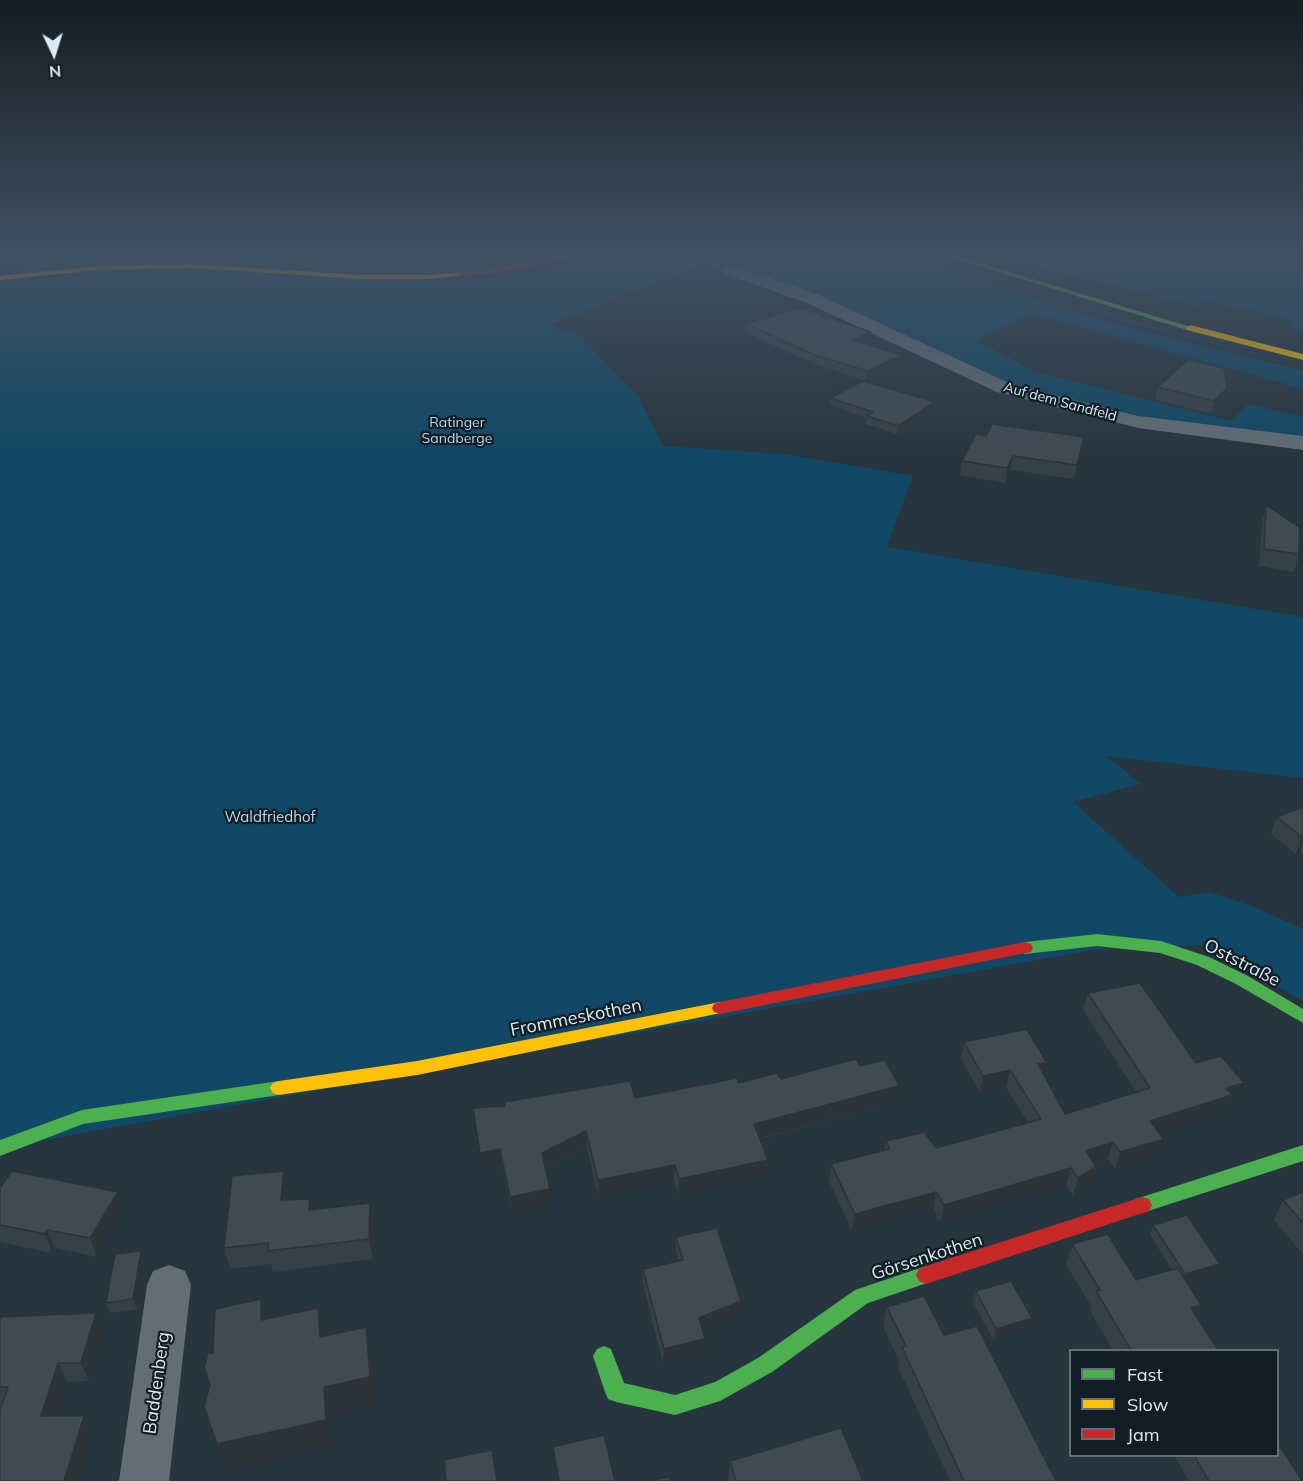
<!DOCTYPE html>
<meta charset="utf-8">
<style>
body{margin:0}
#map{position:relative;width:1303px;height:1481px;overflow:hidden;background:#27353e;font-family:Mulish,sans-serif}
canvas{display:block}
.legend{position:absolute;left:1069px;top:1349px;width:210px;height:108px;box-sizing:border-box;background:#121d25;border:2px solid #626f77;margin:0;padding:8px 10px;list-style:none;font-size:18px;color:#dae9f3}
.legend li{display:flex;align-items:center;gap:12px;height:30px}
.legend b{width:30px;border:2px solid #626f77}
.north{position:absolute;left:24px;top:24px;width:60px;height:60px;-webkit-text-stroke:4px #121d25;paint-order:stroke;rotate:176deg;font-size:16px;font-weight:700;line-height:24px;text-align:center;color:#dae9f3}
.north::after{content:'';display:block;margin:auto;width:21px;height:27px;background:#dae9f3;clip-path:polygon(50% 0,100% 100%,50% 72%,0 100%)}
</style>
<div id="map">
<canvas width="1303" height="1481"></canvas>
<ul class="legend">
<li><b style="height:8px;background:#4caf50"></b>Fast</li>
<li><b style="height:8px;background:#ffc107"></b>Slow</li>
<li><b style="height:8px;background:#c62828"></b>Jam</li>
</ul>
<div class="north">N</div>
</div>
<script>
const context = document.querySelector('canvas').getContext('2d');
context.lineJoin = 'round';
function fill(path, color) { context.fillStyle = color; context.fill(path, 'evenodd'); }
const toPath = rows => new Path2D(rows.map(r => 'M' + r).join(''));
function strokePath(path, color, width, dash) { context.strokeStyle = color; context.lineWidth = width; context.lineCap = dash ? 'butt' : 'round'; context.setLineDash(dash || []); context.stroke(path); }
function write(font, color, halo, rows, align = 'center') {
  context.font = font + ' Mulish,sans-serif'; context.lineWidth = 4.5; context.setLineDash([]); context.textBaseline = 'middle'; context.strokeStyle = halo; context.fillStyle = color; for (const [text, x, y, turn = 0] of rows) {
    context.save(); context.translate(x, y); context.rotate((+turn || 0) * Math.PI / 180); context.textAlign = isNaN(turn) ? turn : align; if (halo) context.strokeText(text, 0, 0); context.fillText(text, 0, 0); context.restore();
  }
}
const green = toPath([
 [85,255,428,255,498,261,563,256,456,272,19,273,19,269],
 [608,255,905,255,1053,305,1130,328,1303,371,1303,389,1031,313,978,341,1034,371,1231,421,1248,404,1303,417,1303,448,1138,427,1003,393,812,303,703,265,548,325,578,334,638,396,663,446,784,454,913,476,887,547,1303,617,1303,778,1106,756,1141,784,1073,802,1179,897,1209,892,1252,906,1303,929,1303,1001,1201,945,1161,947,1131,943,0,1148,0,283,107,273,188,271,451,281,517,275],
 [915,255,1068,303,1303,367,1111,317],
 [1004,255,1303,255,1303,331,1287,327,1292,319,1203,300,1196,306,1042,268]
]);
const street = toPath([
 [731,265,819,295,1011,384,1138,416,1303,436,1303,450,1138,428,997,392,807,303,725,274,722,270,731,265],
 [169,1265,185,1271,191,1285,169,1481,119,1481,147,1285,153,1271,169,1265]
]);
const fast = toPath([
 [943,255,954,255,1194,328,1187,330,943,255],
 [1097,934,1161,941,1209,957,1248,976,1303,1009,1303,1023,1236,984,1197,965,1160,953,1097,946,1025,954,1019,952,1017,948,1019,944,1025,942,1097,934],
 [279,1081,285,1083,288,1088,285,1093,279,1095,83,1124,0,1156,0,1140,82,1110,279,1081],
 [1303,1145,1303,1161,1142,1213,1135,1211,1132,1205,1135,1199,1142,1197,1303,1145],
 [926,1266,933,1269,936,1275,933,1281,868,1303,772,1372,720,1401,675,1415,616,1402,608,1399,605,1392,593,1356,597,1349,604,1346,611,1349,624,1383,675,1395,715,1382,758,1358,855,1290,926,1266]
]);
const slow = toPath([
 [192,264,362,275,427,275,461,272,465,274,461,276,427,279,362,279,192,268,99,270,0,280,0,276,99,266,192,264],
 [1190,325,1303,354,1303,360,1187,330,1186,328,1190,325],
 [720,1002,726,1004,728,1008,726,1012,417,1075,279,1095,273,1093,270,1088,273,1083,279,1081,417,1061,720,1002]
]);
const jam = toPath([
 [566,255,580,255,501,272,461,276,457,274,566,255],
 [1025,942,1031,944,1033,948,1031,952,720,1014,714,1012,712,1008,714,1004,720,1002,1025,942],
 [1142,1197,1149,1199,1152,1205,1149,1211,926,1284,919,1281,916,1275,919,1269,926,1266,1142,1197]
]);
const wall = toPath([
 [746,324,871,332,870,341,864,344,901,365,866,381,815,364,746,333],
 [1158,387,1227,388,1224,401,1211,414,1155,400],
 [830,398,934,410,897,434,866,424,867,418,830,405],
 [976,434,1082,451,1074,479,1011,470,1005,483,960,475,962,461],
 [1266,506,1299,554,1294,572,1259,566,1262,522],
 [1303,807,1303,854,1300,851,1296,854,1271,834,1277,817],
 [1088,993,1196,1063,1237,1100,1229,1102,1226,1112,1159,1133,1158,1156,1115,1169,1108,1159,1094,1164,1096,1167,1091,1184,1073,1195,1066,1185,940,1222,933,1209,852,1231,829,1181,831,1164,884,1151,886,1141,936,1148,1028,1123,1006,1087,980,1093,961,1059,964,1042,1044,1075,1065,1114,1136,1092,1083,1010],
 [860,1066,899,1086,896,1102,760,1139,768,1160,766,1176,678,1195,674,1182,598,1196,587,1147,545,1168,550,1189,552,1206,512,1213,502,1165,482,1169,473,1108,635,1098,739,1083,781,1079],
 [0,1188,118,1192,125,1211,97,1257,55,1248,52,1253,0,1242],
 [289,1191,288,1200,310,1199,312,1210,374,1223,373,1259,273,1272,271,1264,230,1269,224,1248],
 [1303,1192,1303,1255,1274,1220,1283,1200],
 [1153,1225,1216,1274,1187,1283,1201,1305,1197,1317,1218,1350,1113,1350,1090,1311,1091,1306,1066,1264,1072,1244,1136,1280,1172,1270,1150,1235],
 [676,1237,740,1316,703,1331,704,1354,663,1364,643,1284,643,1269,679,1261,676,1252],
 [145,1262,137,1310,110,1313,106,1303],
 [976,1291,1032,1318,1029,1328,993,1339,973,1302],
 [887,1307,944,1335,1056,1481,950,1481,898,1367,899,1360,883,1327],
 [0,1317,103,1332,89,1381,67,1382,56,1416,93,1434,79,1481,0,1481,1,1406,0,1406],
 [553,1447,615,1481,558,1481],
 [1174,1455,1278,1455,1302,1481,1189,1481],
 [730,1461,863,1481,728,1481]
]);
const shadedWall = toPath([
 [871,332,870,341,850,349,851,340],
 [902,355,901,365,866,381,867,371],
 [1227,388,1224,401,1211,414,1214,401],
 [935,402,934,410,897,434,898,426],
 [1084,437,1082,451,1074,479,1077,465],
 [1013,456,1011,470,1005,483,1007,468],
 [1303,836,1303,842,1300,851,1296,854,1302,837],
 [1047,1063,1042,1080,1038,1064],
 [1010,1070,1006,1087,980,1093,983,1076],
 [1244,1083,1237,1100,1229,1102,1226,1112,1145,1138,1150,1121,1226,1088],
 [899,1086,896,1102,753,1140,754,1124],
 [586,1131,587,1147,543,1169,542,1153],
 [1164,1139,1158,1156,1115,1169,1120,1152],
 [1113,1142,1108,1159,1081,1168,1086,1151],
 [500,1149,502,1165,482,1169,480,1153],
 [768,1160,766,1176,678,1195,679,1179],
 [675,1165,674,1182,598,1196,598,1180],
 [1096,1167,1091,1184,1073,1195,1078,1178],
 [1071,1168,1066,1185,940,1222,944,1205],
 [284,1171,289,1191,286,1221,281,1200],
 [550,1189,552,1206,512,1213,510,1197],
 [118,1192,125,1211,97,1257,90,1238],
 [936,1192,933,1209,852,1231,855,1214],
 [310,1199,314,1219,309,1210],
 [370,1203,374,1223,373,1259,369,1239],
 [47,1230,55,1248,52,1253,45,1234],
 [141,1251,145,1262,137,1310,133,1299],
 [1220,1264,1216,1274,1181,1285,1185,1274],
 [261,1299,269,1328,261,1320],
 [741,1301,740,1316,699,1333,699,1318],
 [1201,1305,1194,1325,1191,1308],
 [318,1308,325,1336,320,1337],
 [96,1313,103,1332,89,1381,81,1363],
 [1032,1318,1029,1328,993,1339,996,1329],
 [366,1327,372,1356,376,1405,331,1416,333,1448,226,1472,217,1444],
 [705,1339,704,1354,663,1364,664,1349],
 [58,1363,67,1382,50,1435,41,1416],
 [84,1416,93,1434,79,1481,64,1481]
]);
const building = toPath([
 [797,309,806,310,871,332,851,340,902,355,867,371,815,355,746,324,797,309],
 [1188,360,1224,368,1227,388,1214,401,1158,387,1188,360],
 [863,381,935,402,898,426,867,416,873,412,830,398,863,381],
 [992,424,1084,437,1077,465,1013,456,1007,468,962,461,976,434,986,436,992,424],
 [1266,505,1300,528,1299,554,1264,549,1266,505],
 [1303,807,1303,836,1302,837,1277,817,1303,807],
 [1140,983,1196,1063,1221,1056,1244,1083,1226,1088,1232,1095,1150,1121,1164,1139,1120,1152,1113,1142,1086,1151,1096,1167,1078,1178,1071,1168,944,1205,936,1192,855,1214,831,1164,890,1149,886,1141,924,1132,936,1148,1041,1119,1010,1070,983,1076,964,1042,1027,1029,1047,1063,1038,1064,1065,1114,1150,1088,1088,993,1140,983],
 [856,1059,860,1066,885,1060,899,1086,754,1124,768,1160,679,1179,675,1165,598,1180,586,1131,542,1153,550,1189,510,1197,500,1149,480,1153,473,1108,505,1106,504,1102,630,1081,635,1098,737,1078,739,1083,777,1073,781,1079,856,1059],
 [12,1171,118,1192,90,1238,47,1230,45,1234,0,1225,0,1188,12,1171],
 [284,1171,281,1200,310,1199,309,1210,370,1203,369,1239,268,1251,268,1243,224,1248,232,1176,284,1171],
 [1303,1192,1303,1223,1283,1200,1303,1192],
 [1187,1215,1220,1264,1185,1274,1153,1225,1187,1215],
 [717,1228,741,1301,699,1318,705,1339,664,1349,643,1269,683,1260,676,1237,717,1228],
 [1108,1234,1136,1280,1178,1268,1201,1305,1191,1308,1218,1350,1131,1350,1096,1291,1100,1290,1072,1244,1108,1234],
 [141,1251,133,1299,106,1303,115,1254,141,1251],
 [1011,1281,1032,1318,996,1329,976,1291,1011,1281],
 [924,1296,944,1335,977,1326,1056,1481,964,1481,902,1347,906,1346,887,1307,924,1296],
 [261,1299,261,1320,318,1308,320,1337,366,1327,370,1377,324,1387,326,1420,217,1444,204,1406,210,1385,204,1367,208,1354,213,1353,215,1309,261,1299],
 [96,1313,81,1363,58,1363,41,1416,84,1416,64,1481,0,1481,0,1410,8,1387,0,1387,0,1317,96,1313],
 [841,1428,863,1481,736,1481,730,1461,841,1428],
 [604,1435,615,1481,559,1481,553,1447,604,1435],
 [1278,1443,1302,1481,1209,1481,1194,1455,1278,1455,1278,1443],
 [492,1450,497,1481,446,1481,444,1460,492,1450],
 [669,1477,670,1481,649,1481,669,1477]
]);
const farStreetnames = [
 ["Auf dem Sandfeld",1060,402,15]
];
const farParknames = [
 ["Ratinger",457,423],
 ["Sandberge",457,439]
];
const parkNames = [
 ["Waldfriedhof",270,817]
];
const nearStreetnames = [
 ["Oststraße",1242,963,27],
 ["Frommeskothen",576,1018,-11],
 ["Görsenkothen",927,1257,-18],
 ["Baddenberg",157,1383,-82]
];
fill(green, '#104865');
fill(street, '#626d75');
fill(fast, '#4caf50');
fill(slow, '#ffc107');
fill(jam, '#c62828');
fill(wall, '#364047');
fill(shadedWall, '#2c3439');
fill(building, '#3f4a52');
strokePath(building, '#2c3439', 1.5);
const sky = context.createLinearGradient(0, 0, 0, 462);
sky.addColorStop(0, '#151d22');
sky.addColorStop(0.55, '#415163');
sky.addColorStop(1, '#41516300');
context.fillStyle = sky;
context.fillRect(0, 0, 1303, 462);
write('14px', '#dae9f3', '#121d25', farStreetnames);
write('14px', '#b3d8f1', '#121d25', farParknames);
write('15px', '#b3d8f1', '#121d25', parkNames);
write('18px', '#dae9f3', '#121d25', nearStreetnames);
</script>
